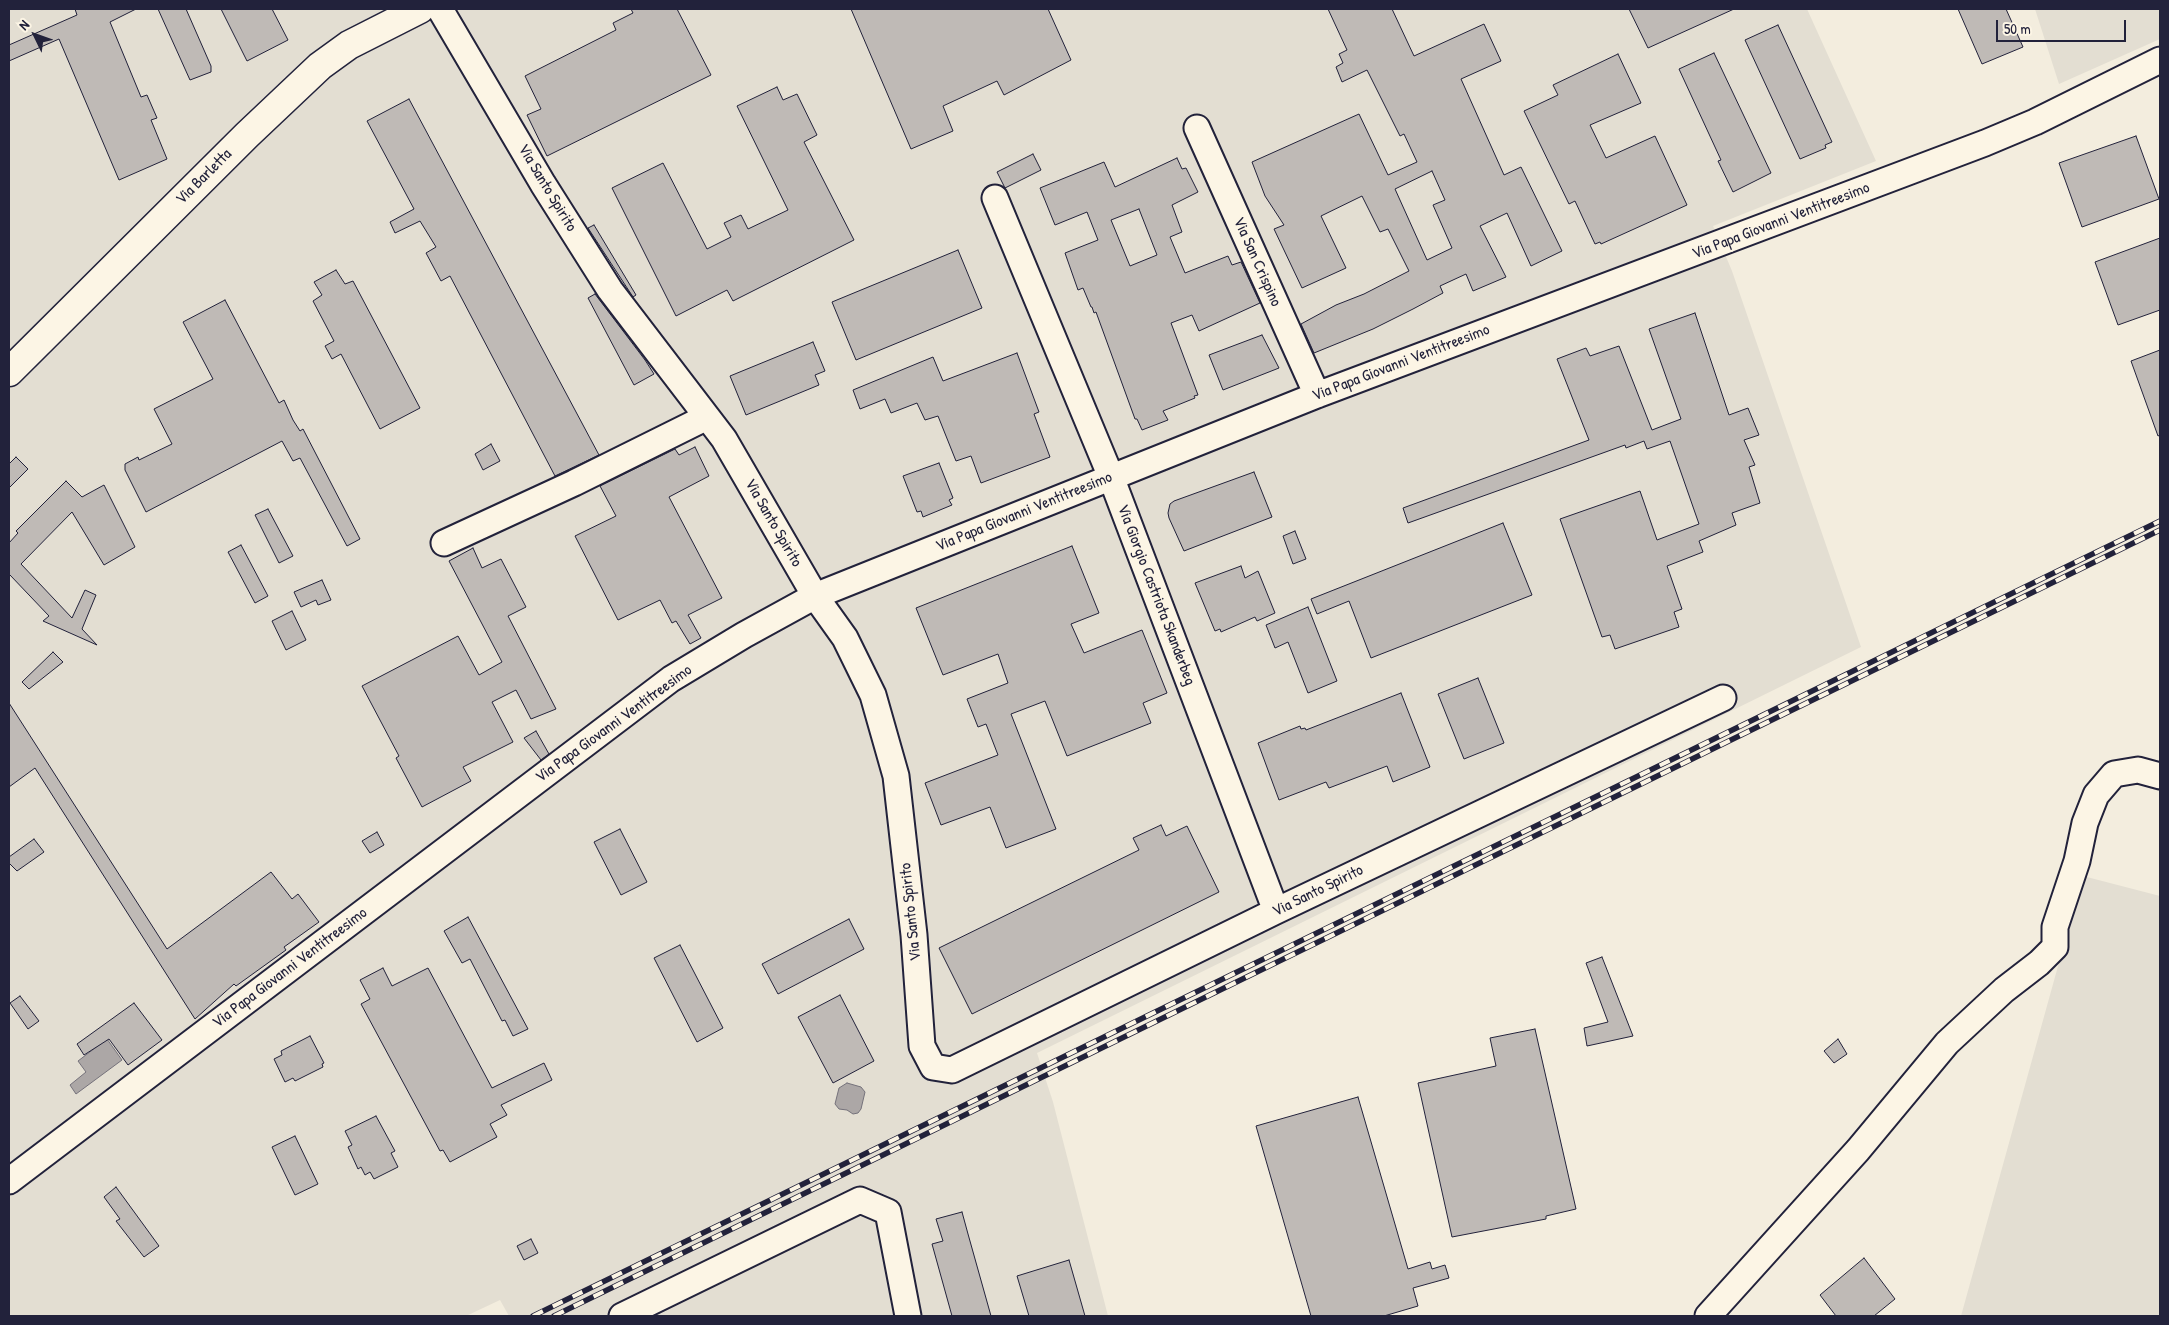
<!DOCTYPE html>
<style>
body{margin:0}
#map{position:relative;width:2169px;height:1325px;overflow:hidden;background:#f3edde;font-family:"Patrick Hand",sans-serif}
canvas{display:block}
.frame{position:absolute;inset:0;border:10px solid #22223b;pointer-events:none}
.north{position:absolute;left:10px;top:10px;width:50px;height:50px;-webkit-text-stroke:4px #fcf5e5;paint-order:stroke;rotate:312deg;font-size:14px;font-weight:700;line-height:20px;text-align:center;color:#22223b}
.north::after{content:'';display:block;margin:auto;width:18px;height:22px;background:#22223b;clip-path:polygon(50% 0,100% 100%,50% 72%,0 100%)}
.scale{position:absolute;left:1996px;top:20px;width:130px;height:22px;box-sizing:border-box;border:2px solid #22223b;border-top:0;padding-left:6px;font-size:15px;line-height:18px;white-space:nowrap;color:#22223b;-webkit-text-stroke:4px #fcf5e5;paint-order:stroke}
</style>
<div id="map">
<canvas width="2169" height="1325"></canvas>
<div class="frame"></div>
<div class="north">N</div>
<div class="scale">50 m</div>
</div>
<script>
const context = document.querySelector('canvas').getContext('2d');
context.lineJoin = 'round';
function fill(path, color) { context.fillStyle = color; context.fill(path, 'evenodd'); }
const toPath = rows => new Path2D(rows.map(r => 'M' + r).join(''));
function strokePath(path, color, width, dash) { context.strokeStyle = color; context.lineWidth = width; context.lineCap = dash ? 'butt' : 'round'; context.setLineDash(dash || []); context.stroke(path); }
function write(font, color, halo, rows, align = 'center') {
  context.font = font + ' "Patrick Hand",sans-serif'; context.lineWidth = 4; context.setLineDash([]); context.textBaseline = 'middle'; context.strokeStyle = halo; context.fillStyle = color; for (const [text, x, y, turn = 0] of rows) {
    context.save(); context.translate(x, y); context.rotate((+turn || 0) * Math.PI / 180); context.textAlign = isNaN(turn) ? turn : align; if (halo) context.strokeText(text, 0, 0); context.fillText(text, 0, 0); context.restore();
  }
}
const built = toPath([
 [9,9,1807,9,1876,161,1713,226,1732,271,1861,647,1037,1053,1053,1102,1108,1316,509,1316,500,1300,466,1316,9,1316],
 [2035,9,2160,9,2160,39,2059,84],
 [2083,876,2160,896,2160,1316,1961,1316]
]);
const water = toPath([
 [107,1039,122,1060,76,1094,70,1085,86,1072,78,1061,107,1039],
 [847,1083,861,1087,865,1092,861,1109,858,1113,853,1114,847,1110,839,1109,835,1104,839,1088,847,1083]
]);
const building = toPath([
 [75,9,136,9,110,22,141,97,147,95,157,118,151,120,167,159,119,180,59,39,9,61,9,45,77,15,75,9],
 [158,9,186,9,211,66,211,72,190,80,158,9],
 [221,9,272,9,288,40,247,61,221,9],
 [631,9,677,9,711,75,547,156,527,115,541,109,525,76,616,30,613,23,633,13,631,9],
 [851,9,1048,9,1071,60,1004,95,997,81,943,106,953,131,911,149,851,9],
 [1328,9,1392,9,1414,56,1484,24,1501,61,1461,79,1504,175,1521,167,1562,251,1531,266,1507,213,1480,226,1506,277,1473,291,1466,274,1440,286,1443,293,1413,309,1373,329,1314,353,1301,324,1336,305,1364,294,1409,271,1388,229,1380,232,1362,196,1321,216,1346,268,1302,288,1274,229,1284,225,1265,196,1252,162,1359,114,1388,175,1417,162,1404,134,1400,136,1367,70,1342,82,1336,67,1343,63,1339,54,1347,50,1328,9],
 [1432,171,1445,200,1433,205,1452,248,1427,260,1395,189,1432,171],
 [1629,9,1734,9,1648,48,1629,9],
 [1958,9,2006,9,2023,47,1982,64,1958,9],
 [1778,25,1832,142,1825,145,1826,148,1800,159,1745,40,1778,25],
 [1714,53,1771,173,1733,192,1718,161,1721,160,1679,69,1714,53],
 [1618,54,1641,103,1590,125,1606,158,1655,136,1687,205,1601,244,1600,242,1595,244,1575,201,1569,204,1524,111,1558,95,1553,85,1618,54],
 [777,87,783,100,797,94,817,135,804,142,854,240,733,301,727,290,676,316,612,188,663,163,707,249,731,237,724,223,741,215,748,229,788,210,737,106,777,87],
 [409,99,599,455,555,476,450,276,441,281,426,253,436,247,420,221,395,233,390,222,414,209,367,121,409,99],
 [2136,136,2159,199,2082,227,2059,163,2136,136],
 [1033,154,1041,170,1005,188,997,172,1033,154],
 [1177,158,1182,169,1186,168,1198,192,1172,205,1182,232,1170,237,1185,273,1228,256,1232,265,1241,262,1260,303,1199,331,1192,315,1171,323,1198,395,1194,396,1195,398,1163,411,1168,420,1142,430,1137,419,1135,419,1096,312,1094,313,1092,307,1091,307,1083,288,1078,290,1065,253,1098,240,1087,212,1055,225,1040,188,1104,162,1115,187,1177,158],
 [1139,209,1157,255,1130,266,1111,220,1139,209],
 [594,225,636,295,633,297,588,228,594,225],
 [2160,238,2160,310,2118,325,2095,262,2160,238],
 [958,250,982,308,856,360,832,302,958,250],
 [336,270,345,284,353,281,420,408,380,429,341,354,332,359,325,346,334,341,313,301,322,295,314,282,336,270],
 [595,294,645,360,654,374,634,385,588,298,595,294],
 [225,300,279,403,284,400,293,420,300,431,303,429,360,539,347,546,300,458,293,461,282,441,146,512,125,470,125,464,138,457,139,460,172,444,154,409,213,379,183,322,225,300],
 [1695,313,1729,415,1748,408,1759,435,1744,440,1755,465,1749,467,1760,503,1732,513,1736,525,1699,541,1703,552,1667,566,1682,609,1674,612,1679,627,1615,649,1610,635,1602,637,1560,519,1640,491,1657,540,1699,524,1670,441,1647,449,1644,441,1626,448,1625,445,1408,523,1403,508,1589,440,1557,359,1586,348,1590,356,1619,346,1652,430,1681,419,1649,329,1695,313],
 [1262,335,1279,368,1223,390,1209,355,1262,335],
 [813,342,825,371,815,375,819,385,746,415,730,376,813,342],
 [2160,350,2160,435,2158,436,2131,361,2160,350],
 [1017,353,1039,412,1034,414,1050,457,981,483,971,456,956,461,938,416,925,420,917,403,891,413,885,399,860,409,853,390,933,357,943,381,1017,353],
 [491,444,500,461,483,470,475,454,491,444],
 [695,447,709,476,669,497,722,598,688,615,701,638,690,644,676,621,672,623,660,600,618,620,575,536,616,516,600,486,675,449,679,455,695,447],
 [16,457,28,469,9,488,9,464,16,457],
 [939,463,953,498,949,500,952,505,923,517,921,511,917,512,903,476,939,463],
 [1254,472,1272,517,1184,551,1169,518,1168,513,1170,504,1174,501,1254,472],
 [66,481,82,497,104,485,135,547,104,565,72,512,21,564,72,618,85,590,96,595,82,629,97,645,43,621,49,616,10,575,9,576,9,543,18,533,16,531,66,481],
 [268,509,293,556,279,563,255,515,268,509],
 [1503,523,1532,595,1371,658,1349,601,1317,614,1311,599,1503,523],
 [1295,531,1306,559,1293,564,1283,536,1295,531],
 [241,545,268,596,255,603,228,552,241,545],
 [1072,546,1099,613,1071,624,1084,653,1142,630,1167,693,1143,703,1151,723,1067,756,1045,701,1011,714,1056,829,1006,848,990,807,941,825,925,783,998,755,986,724,978,727,967,699,1008,683,998,654,943,675,916,608,1072,546],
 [473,548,482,568,501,559,526,607,508,616,556,709,531,719,516,690,492,702,513,742,463,767,471,781,422,807,396,758,399,756,362,686,458,636,479,675,502,662,449,561,473,548],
 [1241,566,1245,578,1258,571,1275,613,1257,621,1255,617,1221,632,1220,629,1215,631,1195,583,1241,566],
 [322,580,331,600,318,605,316,600,301,607,294,592,322,580],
 [1308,607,1337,681,1308,693,1288,642,1275,648,1266,625,1308,607],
 [292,611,306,640,286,650,272,621,292,611],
 [53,652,63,662,29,689,22,682,53,652],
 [1478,678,1504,743,1464,759,1438,694,1478,678],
 [1401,693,1430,767,1393,782,1387,766,1329,788,1326,782,1279,800,1258,743,1300,726,1301,729,1305,728,1306,730,1401,693],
 [9,703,167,949,271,872,292,899,298,894,319,922,284,947,286,950,236,986,234,984,195,1019,35,768,9,787,9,703],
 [536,731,549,754,541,760,524,738,536,731],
 [1161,825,1166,836,1187,826,1219,892,972,1014,939,948,1139,850,1133,838,1161,825],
 [620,829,647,882,621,895,594,842,620,829],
 [377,832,384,845,370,853,362,841,377,832],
 [34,839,44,852,17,871,9,863,9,857,34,839],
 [468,917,528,1029,513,1036,505,1020,502,1021,470,959,462,963,444,931,468,917],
 [849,919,864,949,778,994,762,964,849,919],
 [680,945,723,1028,697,1042,654,958,680,945],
 [1602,957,1633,1036,1587,1046,1584,1028,1608,1022,1586,963,1602,957],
 [383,968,392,986,428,968,492,1088,544,1063,552,1080,501,1105,507,1115,490,1124,497,1137,450,1162,443,1150,440,1151,361,1004,370,999,360,980,383,968],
 [840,995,874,1061,833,1083,798,1017,840,995],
 [20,996,39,1021,28,1029,10,1003,20,996],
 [134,1003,162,1040,128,1065,109,1039,84,1055,77,1044,134,1003],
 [1535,1029,1576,1209,1546,1216,1546,1219,1452,1237,1418,1083,1496,1066,1490,1038,1535,1029],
 [310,1036,324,1063,322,1064,323,1067,295,1081,293,1078,285,1082,274,1059,282,1055,281,1051,310,1036],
 [1838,1039,1847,1054,1834,1063,1824,1051,1838,1039],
 [1358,1097,1408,1269,1430,1262,1432,1269,1445,1265,1449,1278,1413,1288,1418,1306,1384,1316,1311,1316,1256,1126,1358,1097],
 [376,1116,395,1151,391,1153,398,1167,374,1179,370,1172,365,1175,361,1167,358,1169,348,1147,352,1145,345,1131,376,1116],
 [295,1136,318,1184,295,1195,272,1147,295,1136],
 [116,1187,159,1246,144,1257,116,1221,120,1219,104,1197,116,1187],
 [962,1212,968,1234,991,1316,952,1316,932,1244,943,1241,936,1219,962,1212],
 [531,1239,538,1253,524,1260,517,1246,531,1239],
 [1864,1258,1895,1299,1874,1316,1836,1316,1820,1295,1864,1258],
 [1069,1260,1085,1316,1029,1316,1017,1276,1069,1260]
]);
const minor = toPath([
 [440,9,543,184,610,290,724,439,815,596,845,638,873,695,896,776,914,935,922,1046,933,1067,952,1070,1276,911,1723,698],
 [1197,128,1317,395],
 [995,198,1111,477,1276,911],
 [444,543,574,483,707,417],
 [9,1181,671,679,744,635,815,596,1317,395,1985,143,2035,122,2160,60],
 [622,1316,860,1200,888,1212,908,1316],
 [1708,1316,1858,1150,1947,1043,2004,990,2039,963,2055,947,2055,927,2077,861,2085,823,2096,795,2114,774,2138,770,2160,776]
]);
const major = toPath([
 [9,372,247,135,320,66,349,45,420,9]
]);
const rail = toPath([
 [533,1316,2160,521],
 [554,1316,2160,530]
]);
const streetNames = [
 ["Via Barletta",204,177,-45],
 ["Via Santo Spirito",547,188,59],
 ["Via Papa Giovanni Ventitreesimo",1781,221,-21],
 ["Via San Crispino",1257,262,66],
 ["Via Papa Giovanni Ventitreesimo",1401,363,-21],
 ["Via Papa Giovanni Ventitreesimo",1024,512,-22],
 ["Via Santo Spirito",773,523,60],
 ["Via Giorgio Castriota Skanderbeg",1156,595,69],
 ["Via Papa Giovanni Ventitreesimo",614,724,-36],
 ["Via Santo Spirito",1318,891,-26],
 ["Via Santo Spirito",911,912,-96],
 ["Via Papa Giovanni Ventitreesimo",290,968,-37]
];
fill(built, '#e3ded2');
fill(water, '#aca7a6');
strokePath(water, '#75727b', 1);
fill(building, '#bfbab6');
strokePath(building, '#22223b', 1);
strokePath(minor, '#22223b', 29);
strokePath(major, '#22223b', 31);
strokePath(minor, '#fcf5e5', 25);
strokePath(major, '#fcf5e5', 28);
strokePath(rail, '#22223b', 5.5);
strokePath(rail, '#fcf5e5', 4, [11]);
write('16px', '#22223b', '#fcf5e5', streetNames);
</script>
